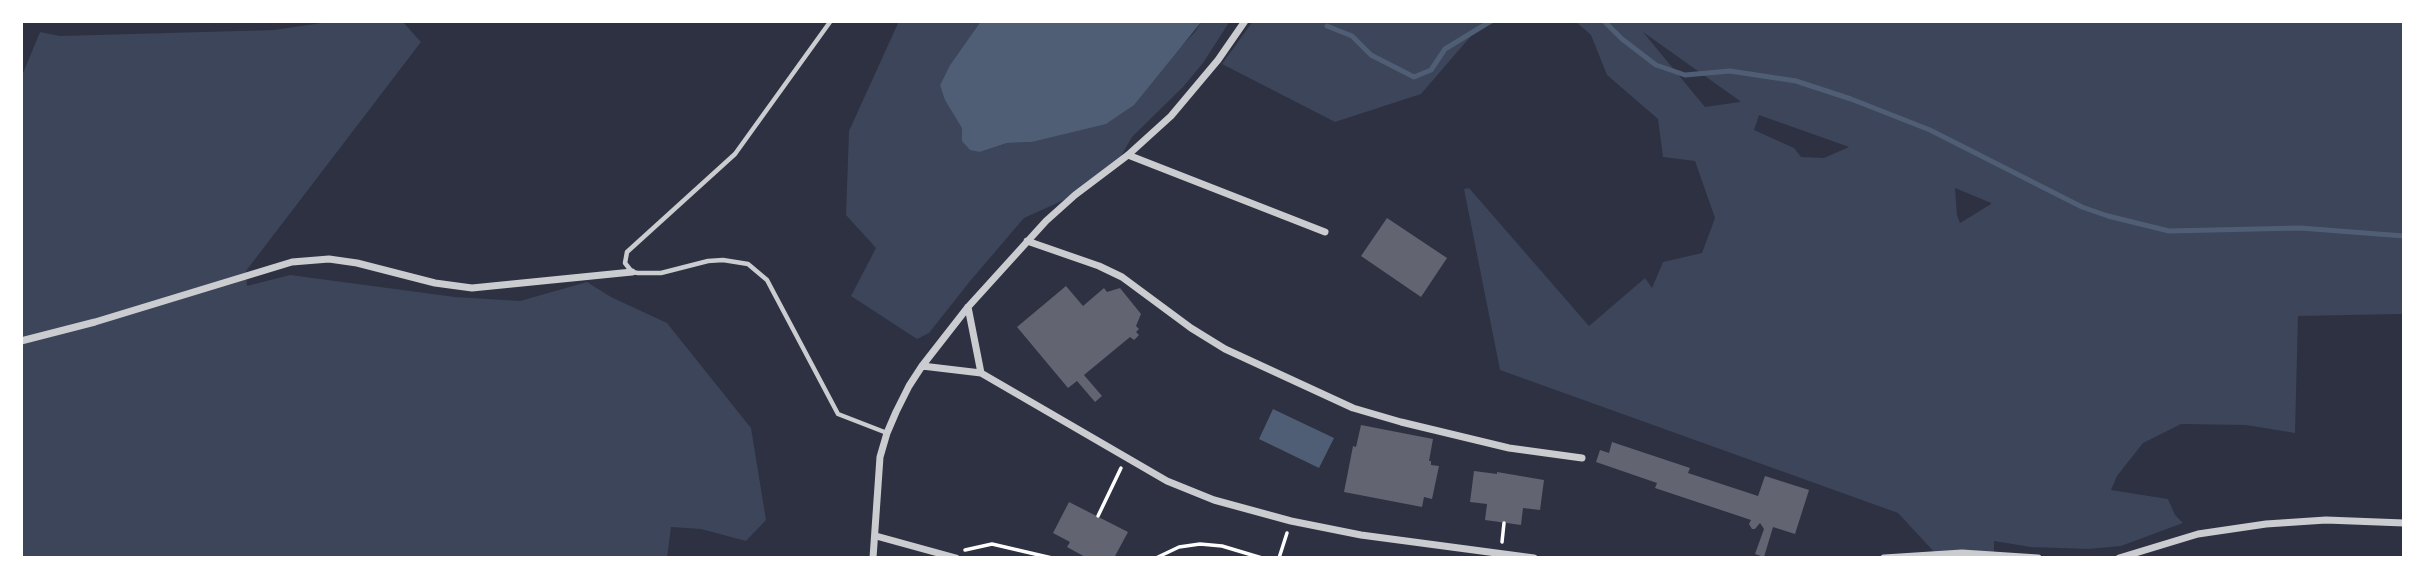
<!DOCTYPE html>
<style>
body{margin:0}
#map{position:relative;width:2425px;height:579px;overflow:hidden;background:#2d3142;font-family:"Titillium Web",sans-serif}
canvas{display:block}
.frame{position:absolute;inset:0;border:23px solid #fff;pointer-events:none}
</style>
<div id="map">
<canvas width="2425" height="579"></canvas>
<div class="frame"></div>
</div>
<script>
const context = document.querySelector('canvas').getContext('2d');
context.lineJoin = 'round';
function fill(path, color) { context.fillStyle = color; context.fill(path, 'evenodd'); }
const toPath = rows => new Path2D(rows.map(r => 'M' + r).join(''));
function strokePath(path, color, width, dash) { context.strokeStyle = color; context.lineWidth = width; context.lineCap = dash ? 'butt' : 'round'; context.setLineDash(dash || []); context.stroke(path); }
const green = toPath([
 [335,21,402,21,421,42,246,271,247,286,290,275,455,297,520,301,587,282,611,297,667,323,751,428,766,520,746,541,701,529,671,527,667,558,21,558,21,78,40,32,60,36,274,30],
 [899,21,981,21,950,65,940,85,980,152,1007,143,1032,142,1106,123,1195,32,1202,21,1230,21,1203,63,1183,87,1132,137,1121,156,1075,195,1024,218,971,280,929,333,917,339,851,296,876,248,846,215,849,131],
 [1253,21,1484,21,1421,94,1335,122,1222,64],
 [1575,21,2404,21,2404,314,2298,316,2295,433,2246,425,2181,424,2143,443,2117,476,2111,490,2168,499,2175,515,2183,523,2121,546,2088,549,2031,547,1994,541,1994,554,1936,554,1898,513,1500,370,1464,189,1469,188,1589,326,1645,278,1652,288,1663,262,1702,253,1715,218,1695,161,1663,157,1658,119,1607,75,1591,35],
 [1643,32,1740,101,1740,102,1705,107],
 [1759,115,1849,147,1824,158,1801,157,1794,148,1754,130],
 [1955,188,1991,203,1991,204,1960,223,1957,215]
]);
const water = toPath([
 [981,21,1202,21,1134,105,1106,124,1032,142,1007,143,980,152,970,150,962,141,962,128,945,100,940,85,950,65],
 [1273,409,1334,438,1319,468,1259,439]
]);
const stream = toPath([
 [1604,21,1622,39,1656,65,1685,75,1730,71,1796,81,1851,99,1930,130,2082,207,2108,216,2169,231,2300,228,2404,236],
 [1327,26,1352,36,1371,55,1414,77,1431,70,1445,49,1491,21]
]);
const building = toPath([
 [1387,218,1447,258,1421,297,1361,256],
 [1066,286,1083,306,1104,288,1107,292,1120,288,1141,314,1136,326,1139,329,1136,332,1139,335,1134,340,1130,337,1084,375,1102,396,1095,402,1077,381,1068,388,1017,327],
 [1361,425,1433,439,1429,461,1431,461,1431,465,1439,466,1432,499,1424,497,1422,507,1344,492,1353,446,1356,447],
 [1612,442,1690,468,1688,473,1758,496,1765,476,1809,490,1795,534,1773,527,1764,557,1755,554,1764,529,1760,523,1755,529,1752,529,1749,524,1751,520,1655,488,1657,483,1596,462,1600,450,1609,453],
 [1474,471,1497,474,1497,472,1544,480,1540,510,1523,508,1521,525,1485,520,1487,504,1470,502],
 [1069,502,1128,532,1114,558,1098,556,1087,558,1067,547,1070,542,1053,533]
]);
const path = toPath([
 [1098,516,1121,468],
 [1502,542,1504,523],
 [965,550,992,544,1052,558],
 [1156,558,1179,547,1200,544,1222,546,1262,558],
 [1279,558,1287,533]
]);
const service = toPath([
 [830,22,735,154,627,252,625,263,632,272,638,273,661,273,708,261,723,260,748,264,767,280,838,414,887,433]
]);
const minor = toPath([
 [1128,155,1325,232],
 [1027,241,1099,266,1122,277,1191,328,1225,349,1353,408,1401,422,1509,448,1582,458],
 [968,307,981,373],
 [21,341,95,322,292,262,329,259,357,263,435,283,472,288,632,272],
 [922,366,981,373,1167,481,1214,500,1291,521,1361,535,1534,558],
 [876,536,956,558],
 [873,558,880,457,887,433,896,412,909,386,922,366,968,307,1046,221,1075,195,1128,155,1171,116,1218,60,1245,21],
 [1884,558,1962,553,2038,558],
 [2119,558,2198,534,2266,524,2326,520,2404,523]
]);
fill(green, '#3c4559');
fill(water, '#4f5d75');
strokePath(stream, '#4f5d75', 5);
fill(building, '#626471');
strokePath(path, '#fff', 3.5);
strokePath(service, '#caccd0', 4.5);
strokePath(minor, '#caccd0', 7);
</script>
